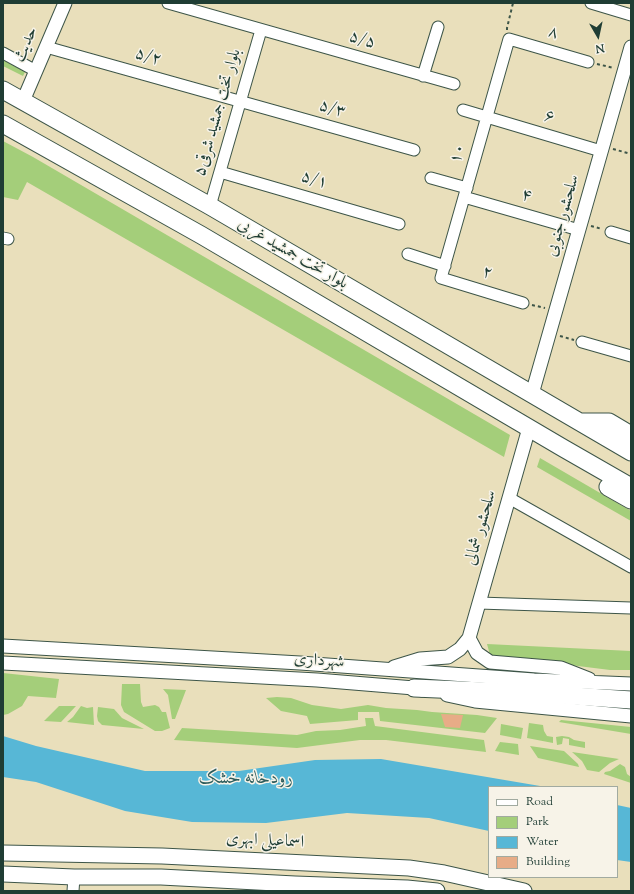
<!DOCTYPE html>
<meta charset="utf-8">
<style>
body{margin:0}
#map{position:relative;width:634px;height:894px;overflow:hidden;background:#e9dfbb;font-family:"Sorts Mill Goudy",serif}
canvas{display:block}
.frame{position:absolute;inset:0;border:4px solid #1f3d34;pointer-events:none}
.legend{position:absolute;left:488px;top:786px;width:130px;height:92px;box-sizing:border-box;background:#f7f3e8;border:1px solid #a1aaa0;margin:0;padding:5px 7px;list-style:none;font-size:12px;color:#1f3d34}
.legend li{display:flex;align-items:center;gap:8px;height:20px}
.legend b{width:20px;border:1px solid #a1aaa0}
.north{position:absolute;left:578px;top:16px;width:40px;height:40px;-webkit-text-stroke:3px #f7f3e8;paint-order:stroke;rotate:171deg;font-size:11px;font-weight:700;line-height:16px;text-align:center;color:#1f3d34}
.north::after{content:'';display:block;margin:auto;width:14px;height:18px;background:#1f3d34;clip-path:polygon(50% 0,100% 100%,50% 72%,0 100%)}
</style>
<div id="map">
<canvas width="634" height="894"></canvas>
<div class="frame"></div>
<ul class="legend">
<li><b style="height:5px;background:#fff"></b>Road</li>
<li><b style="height:11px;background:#a4ce7a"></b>Park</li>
<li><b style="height:11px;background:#57b7d6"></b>Water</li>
<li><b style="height:11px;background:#e7ac87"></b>Building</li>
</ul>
<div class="north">N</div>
</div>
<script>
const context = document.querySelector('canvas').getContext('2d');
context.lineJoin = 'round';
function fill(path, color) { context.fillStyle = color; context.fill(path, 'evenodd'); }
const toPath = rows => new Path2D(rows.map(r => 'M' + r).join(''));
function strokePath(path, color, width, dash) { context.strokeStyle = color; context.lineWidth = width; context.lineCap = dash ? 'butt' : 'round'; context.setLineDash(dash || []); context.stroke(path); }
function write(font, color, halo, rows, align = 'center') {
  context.font = font + ' "Sorts Mill Goudy",Amiri,serif'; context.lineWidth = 3; context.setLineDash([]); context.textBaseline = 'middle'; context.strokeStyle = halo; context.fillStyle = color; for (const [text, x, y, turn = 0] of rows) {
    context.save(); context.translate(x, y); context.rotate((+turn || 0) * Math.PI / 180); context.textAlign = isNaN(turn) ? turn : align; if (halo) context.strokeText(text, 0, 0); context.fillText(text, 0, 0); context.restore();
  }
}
const green = toPath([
 [3,60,25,72,23,76,3,66],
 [3,141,33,157,510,435,504,457,27,182,18,200,3,197],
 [540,458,631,511,631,521,537,467],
 [487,644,631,651,631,670,610,670,490,655],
 [3,673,59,679,56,698,28,696,22,706,8,714,3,715],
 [122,684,140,684,141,702,143,707,155,705,159,707,162,712,166,712,170,728,162,731,155,731,124,712,121,705],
 [163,689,186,690,175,719,172,719,168,695],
 [277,697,291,698,312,705,341,709,368,705,386,708,417,710,432,712,477,715,497,718,485,733,380,721,379,712,358,712,358,720,310,724,307,716,281,711,266,698],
 [59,706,76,706,61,722,44,721],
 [81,706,87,708,93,707,94,725,67,722,73,717],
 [98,707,114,709,122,718,144,729,102,725,98,721,97,716],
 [365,718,373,718,375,726,484,740,486,752,386,740,360,740,297,748,174,740,182,728,297,735,316,731,340,730,366,726],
 [561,720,631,727,631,734,559,722],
 [529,723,543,725,544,731,547,736,553,737,553,743,527,738],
 [501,724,523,728,521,739,500,735],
 [562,736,569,737,574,740,585,742,585,748,569,745,569,739,563,738,562,744,557,745,556,737],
 [500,742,518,744,519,755,495,751],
 [530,746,564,751,578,764,579,767,538,758],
 [572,752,619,759,610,763,599,772,587,770,582,761],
 [620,764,625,767,627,774,631,777,631,783,604,774,605,772,610,771]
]);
const water = toPath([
 [3,736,36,746,145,771,239,771,315,760,381,759,546,787,489,787,489,831,429,818,347,813,266,823,192,822,125,811,36,782,3,777],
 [617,805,631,808,631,862,617,860]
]);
const building = toPath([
 [441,714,463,715,460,728,445,727]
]);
const path = toPath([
 [507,30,507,28,513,3],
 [597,64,614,68],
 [613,149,631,154],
 [591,226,602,229],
 [532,305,545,308],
 [560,336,574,340]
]);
const minor = toPath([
 [168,3,454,84],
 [591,3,631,15],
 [46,47,414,150],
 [3,53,36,71],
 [423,76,438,27],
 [463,110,601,151],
 [220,172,399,224],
 [431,178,467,188],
 [464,197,579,230],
 [210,206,261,30],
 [611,232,631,238],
 [3,238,8,239],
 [408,254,445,266],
 [523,303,441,278,509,39,588,62],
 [582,342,631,356],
 [509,498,631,567],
 [479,603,631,608],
 [73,891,74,877]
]);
const tertiary = toPath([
 [23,101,65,3],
 [532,394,631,47],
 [469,638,529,428],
 [3,646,300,663,534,680,631,684],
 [3,663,317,680,414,688,422,690],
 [394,667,420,659,448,657,460,649,469,638,477,653,490,662,561,668,589,679],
 [447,695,475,701,631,716]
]);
const secondary = toPath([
 [3,853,162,856,409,868,444,873,524,891],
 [3,874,74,877,161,877,295,884,407,888,437,891]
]);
const primary = toPath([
 [3,90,210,206,631,452],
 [3,124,201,235,563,448,631,487],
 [580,422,609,422,631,435],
 [608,487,631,500],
 [414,688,531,693,631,700]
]);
const streetNames = [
 ["۸",553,34,16],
 ["۵/۵",362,41,16],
 ["حدیث",27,45,-67],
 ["۵/۲",148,58,16],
 ["۵/۳",332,110,16],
 ["بلوار تخت جمشید شرقی۵",219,113,-74],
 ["۶",549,118,16],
 ["۱۰",459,154,-74],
 ["۵/۱",314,181,16],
 ["۴",526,197,16],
 ["سلحشور جنوبی",564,216,-74],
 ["بلوار تخت جمشید غربی",292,255,30],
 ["۲",487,274,17],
 ["سلحشور شمالی",482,528,-74],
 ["شهرداری",319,662,4],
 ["اسماعیلی ابهری",265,842,3]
];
const waterNames = [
 ["رودخانه خشک",246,780]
];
fill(green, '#a4ce7a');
fill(water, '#57b7d6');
fill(building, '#e7ac87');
strokePath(minor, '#3d5548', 13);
strokePath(tertiary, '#3d5548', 15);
strokePath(secondary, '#3d5548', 17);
strokePath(primary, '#3d5548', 19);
strokePath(path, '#3d5548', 2, [3, 3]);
strokePath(minor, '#fff', 11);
strokePath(tertiary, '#fff', 13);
strokePath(secondary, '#fff', 15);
strokePath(primary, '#fff', 17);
write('17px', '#1f3d34', '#f7f3e8', streetNames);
write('italic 18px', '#2d5c5c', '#f7f3e8', waterNames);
</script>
